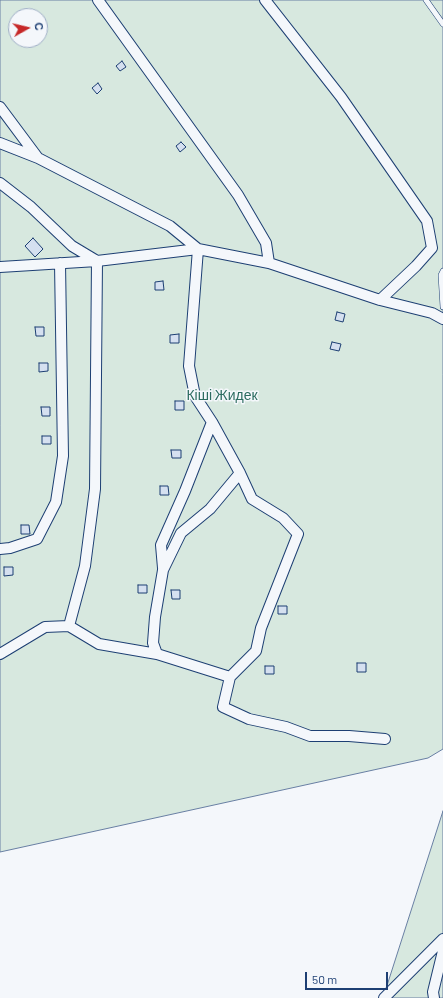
<!DOCTYPE html>
<meta charset="utf-8">
<style>
body{margin:0}
#map{position:relative;width:443px;height:998px;overflow:hidden;background:#f4f7fb;font-family:Barlow,sans-serif}
canvas{display:block}
.north{position:absolute;left:8px;top:8px;width:40px;height:40px;box-sizing:border-box;background:#f4f7fb;border:1px solid #9eadc5;border-radius:50%;rotate:82deg;font-size:11px;font-weight:700;line-height:16px;text-align:center;color:#1d3f73}
.north::after{content:'';display:block;margin:auto;width:14px;height:18px;background:#c62828;clip-path:polygon(50% 0,100% 100%,50% 72%,0 100%)}
.scale{position:absolute;left:305px;top:972px;width:83px;height:18px;box-sizing:border-box;border:2px solid #1d3f73;border-top:0;padding-left:5px;font-size:12px;line-height:14px;white-space:nowrap;color:#1d3f73;-webkit-text-stroke:3px #f4f7fb;paint-order:stroke}
</style>
<div id="map">
<canvas width="443" height="998"></canvas>
<div class="north">С</div>
<div class="scale">50 m</div>
</div>
<script>
const context = document.querySelector('canvas').getContext('2d');
context.lineJoin = 'round';
function fill(path, color) { context.fillStyle = color; context.fill(path, 'evenodd'); }
const toPath = rows => new Path2D(rows.map(r => 'M' + r).join(''));
function strokePath(path, color, width, dash) { context.strokeStyle = color; context.lineWidth = width; context.lineCap = dash ? 'butt' : 'round'; context.setLineDash(dash || []); context.stroke(path); }
function write(font, color, halo, rows, align = 'center') {
  context.font = font + ' Barlow,sans-serif'; context.lineWidth = 3; context.setLineDash([]); context.textBaseline = 'middle'; context.strokeStyle = halo; context.fillStyle = color; for (const [text, x, y, turn = 0] of rows) {
    context.save(); context.translate(x, y); context.rotate((+turn || 0) * Math.PI / 180); context.textAlign = isNaN(turn) ? turn : align; if (halo) context.strokeText(text, 0, 0); context.fillText(text, 0, 0); context.restore();
  }
}
const green = toPath([
 [0,0,443,0,443,749,428,758,0,852,0,0],
 [16,16,40,16,40,40,16,40,16,16],
 [443,811,443,998,383,998,443,811]
]);
const building = toPath([
 [122,61,126,67,120,71,116,66,122,61],
 [98,83,102,89,97,94,92,88,98,83],
 [181,142,186,147,180,152,176,146,181,142],
 [33,238,43,249,35,257,25,246,33,238],
 [163,281,164,290,155,290,155,282,163,281],
 [337,312,345,314,343,322,335,320,337,312],
 [35,327,44,327,44,336,36,336,35,327],
 [179,334,179,343,170,343,170,335,179,334],
 [332,342,341,344,339,351,330,349,332,342],
 [39,363,48,363,48,371,39,372,39,363],
 [175,401,184,401,184,410,175,410,175,401],
 [41,407,50,407,50,416,42,416,41,407],
 [42,436,51,436,51,444,42,444,42,436],
 [171,450,181,450,181,458,172,458,171,450],
 [160,486,168,486,169,495,160,495,160,486],
 [21,525,29,525,30,534,21,534,21,525],
 [4,567,13,567,13,575,4,576,4,567],
 [138,585,147,585,147,593,138,593,138,585],
 [171,590,180,590,180,599,172,599,171,590],
 [278,606,287,606,287,614,278,614,278,606],
 [357,663,366,663,366,672,357,672,357,663],
 [265,666,274,666,274,674,265,674,265,666]
]);
const lane = toPath([
 [426,0,443,24],
 [443,271,441,275,443,307]
]);
const street = toPath([
 [98,0,238,195,266,243,269,263],
 [265,0,341,97,427,221,432,248,416,266,380,300],
 [0,107,38,158],
 [0,143,38,158,170,226,198,249],
 [0,183,31,207,72,246,97,261,198,249,269,263,380,300,432,313,443,319],
 [198,249,189,366,195,396,212,422,240,473,252,499,283,518,298,534,261,628,256,651,230,677,223,707,249,719,286,727,310,736,349,736,385,739],
 [0,267,97,261,95,489,85,566,69,626],
 [0,549,10,548,37,539,56,502,63,456,60,263],
 [163,568,161,545,185,491,212,422],
 [0,654,45,627,69,626,99,644,157,654],
 [230,677,157,654,153,643,155,617,163,570,181,533,210,509,240,473],
 [384,998,443,939],
 [434,998,433,992,443,951]
]);
const parkNames = [
 ["Кіші Жидек",222,395]
];
fill(green, '#d7e8df');
strokePath(green, '#687fa3', 1);
fill(building, '#d5e0f0');
strokePath(building, '#1d3f73', 1);
strokePath(lane, '#1d3f73', 6);
strokePath(street, '#1d3f73', 12);
strokePath(lane, '#f4f7fb', 5);
strokePath(street, '#f4f7fb', 10);
write('14px', '#2c6c60', '#f4f7fb', parkNames);
</script>
